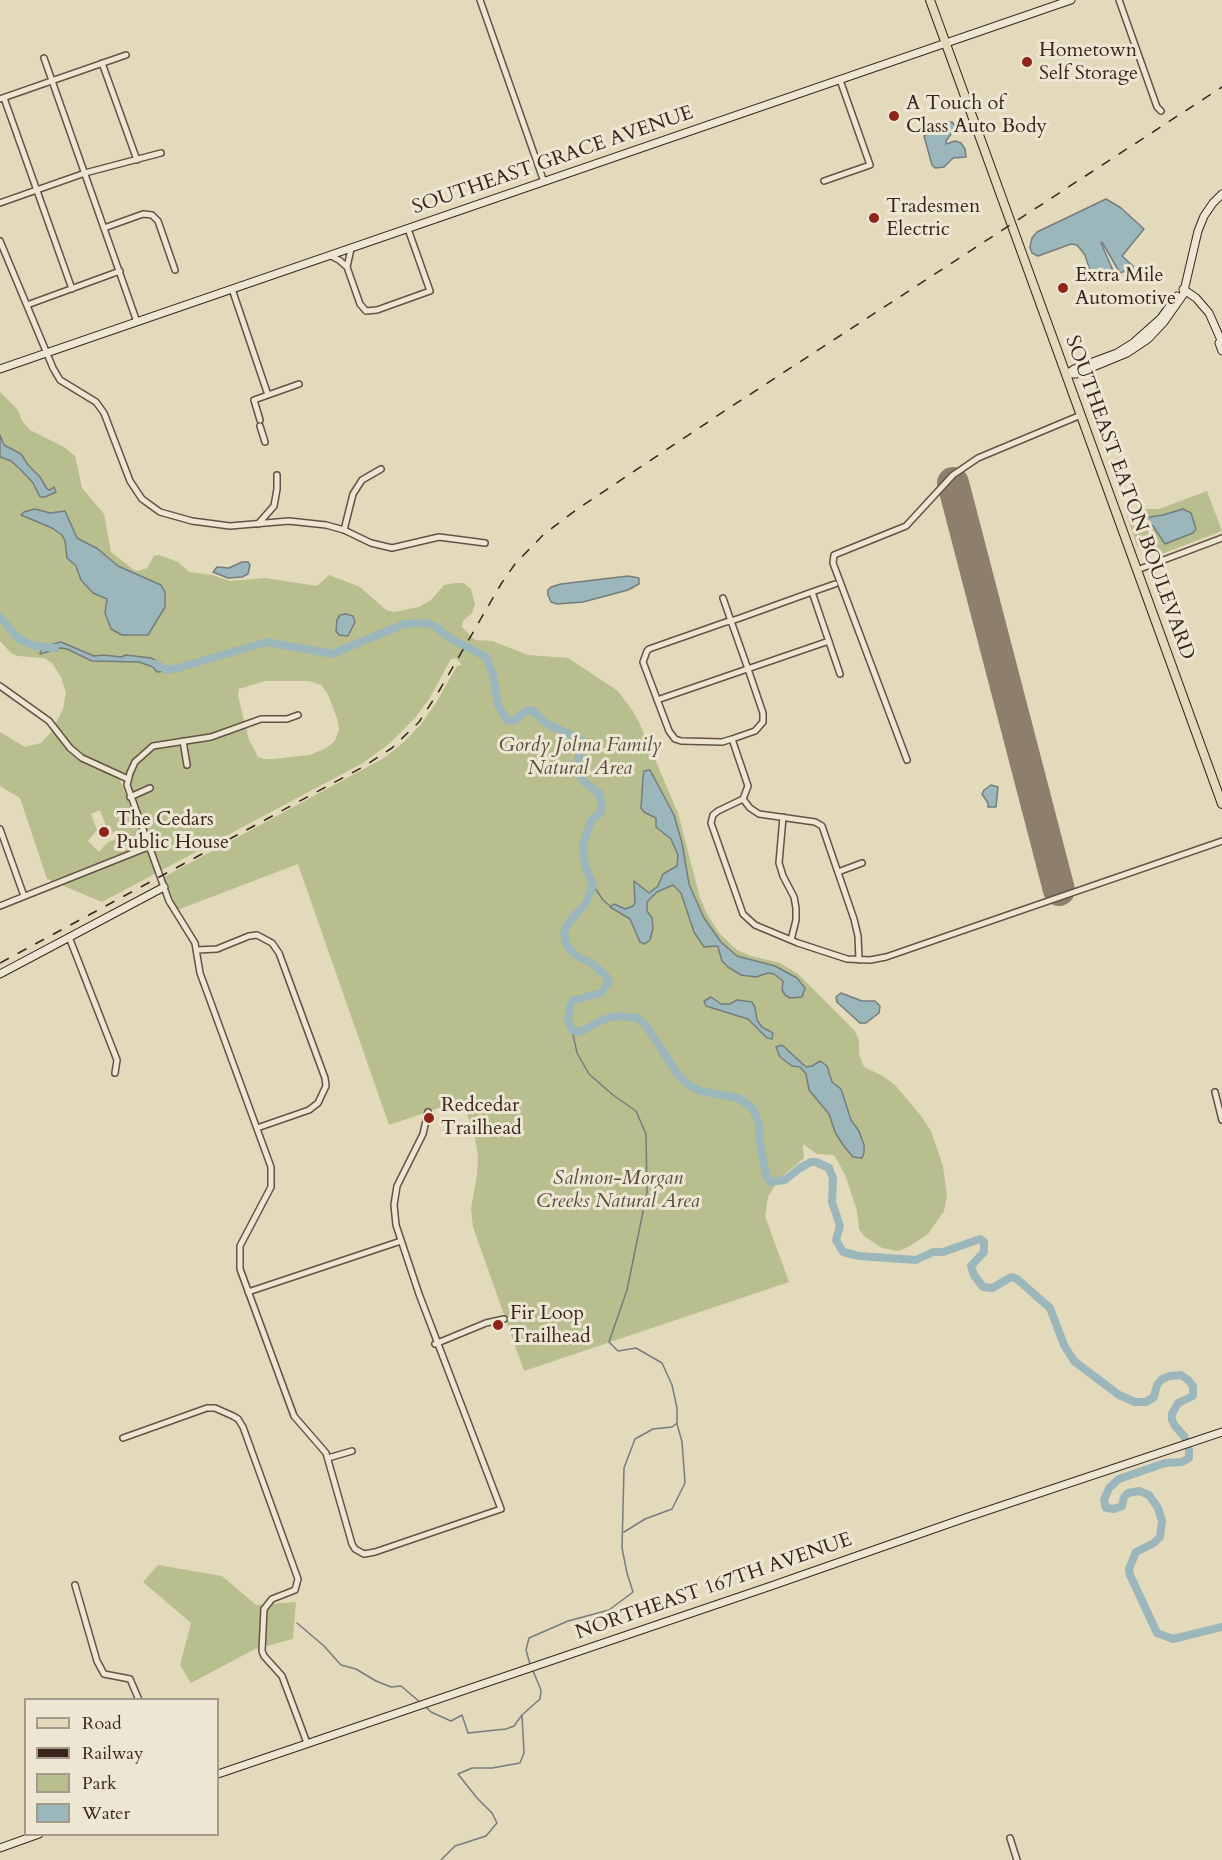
<!DOCTYPE html>
<style>
body{margin:0}
#map{position:relative;width:1222px;height:1860px;overflow:hidden;background:#e3d9bb;font-family:Cardo,serif}
canvas{display:block}
.legend{position:absolute;left:24px;top:1698px;width:195px;height:138px;box-sizing:border-box;background:#ede6d3;border:2px solid #a5998b;margin:0;padding:8px 10px;list-style:none;font-size:18px;color:#3a251e}
.legend li{display:flex;align-items:center;gap:12px;height:30px}
.legend b{width:30px;border:2px solid #a5998b}
</style>
<div id="map">
<canvas width="1222" height="1860"></canvas>
<ul class="legend">
<li><b style="height:8px;background:#e3d9bb"></b>Road</li>
<li><b style="height:8px;background:#3a251e"></b>Railway</li>
<li><b style="height:16px;background:#b8be8d"></b>Park</li>
<li><b style="height:16px;background:#9cb7bc"></b>Water</li>
</ul>
</div>
<script>
const context = document.querySelector('canvas').getContext('2d');
context.lineJoin = 'round';
function fill(path, color) { context.fillStyle = color; context.fill(path, 'evenodd'); }
const toPath = rows => new Path2D(rows.map(r => 'M' + r).join(''));
function strokePath(path, color, width, dash) { context.strokeStyle = color; context.lineWidth = width; context.lineCap = dash ? 'butt' : 'round'; context.setLineDash(dash || []); context.stroke(path); }
function write(font, color, halo, rows, align = 'center') {
  context.font = font + ' Cardo,serif'; context.lineWidth = 6; context.setLineDash([]); context.textBaseline = 'middle'; context.strokeStyle = halo; context.fillStyle = color; for (const [text, x, y, turn = 0] of rows) {
    context.save(); context.translate(x, y); context.rotate((+turn || 0) * Math.PI / 180); context.textAlign = isNaN(turn) ? turn : align; if (halo) context.strokeText(text, 0, 0); context.fillText(text, 0, 0); context.restore();
  }
}
const green = toPath([
 [0,392,17,409,23,422,30,430,64,447,75,456,82,488,104,514,111,552,134,570,139,571,147,568,154,556,159,555,178,562,189,572,212,575,230,581,265,578,317,586,329,575,360,587,386,610,394,612,419,607,431,600,444,585,455,583,464,583,471,589,475,604,472,613,463,621,462,627,475,640,492,641,528,655,568,658,618,691,632,710,639,722,678,813,700,898,708,916,720,934,737,950,751,956,780,963,798,974,854,1030,859,1040,859,1054,864,1067,883,1076,896,1086,921,1116,931,1131,943,1166,947,1196,944,1211,928,1234,910,1246,898,1251,882,1248,864,1236,859,1229,857,1211,846,1177,836,1158,833,1155,817,1154,803,1144,804,1158,777,1181,768,1197,765,1216,789,1282,524,1371,473,1227,471,1209,477,1175,478,1157,475,1137,462,1100,389,1125,298,864,177,910,164,877,384,758,404,742,421,724,436,703,457,666,462,665,456,658,451,659,429,699,415,718,389,744,361,764,102,902,47,879,20,798,0,786,0,732,25,747,41,743,52,731,63,709,66,693,61,677,52,663,44,658,18,656,11,653,0,641],
 [265,681,309,681,321,685,328,694,338,721,339,730,335,741,326,748,310,755,273,759,264,759,258,757,249,740,238,696,239,689],
 [109,770,130,783,143,825,139,827,120,780,108,773],
 [100,810,106,826,110,825,115,839,107,843,99,852,88,841,97,830,91,814],
 [1207,491,1222,531,1159,555,1137,546,1127,516,1147,509,1159,509],
 [158,1565,222,1576,256,1605,296,1602,293,1639,255,1649,191,1683,180,1665,191,1623,143,1582]
]);
const water = toPath([
 [946,122,952,122,956,127,946,141,946,144,955,141,961,143,965,149,966,157,953,158,944,167,935,168,932,165,924,136,946,122],
 [1106,199,1121,208,1144,229,1122,256,1133,266,1133,268,1120,273,1102,242,1101,243,1115,275,1099,282,1093,280,1085,255,1077,245,1071,244,1038,256,1032,253,1030,247,1032,238,1037,232,1106,199],
 [0,435,4,445,21,454,28,465,40,477,47,489,50,490,54,487,56,492,45,497,40,497,33,483,22,471,11,461,0,457,0,435],
 [35,509,50,513,65,511,77,538,98,549,118,566,161,585,165,592,165,607,148,635,122,635,111,629,105,613,107,599,93,593,81,580,76,566,67,558,65,541,62,535,52,528,21,515,24,512,35,509],
 [1183,509,1191,513,1196,529,1193,533,1165,544,1153,526,1146,523,1139,527,1137,524,1144,518,1163,515,1183,509],
 [242,562,248,562,250,565,248,574,242,577,228,578,213,572,217,567,229,568,242,562],
 [628,576,639,578,639,584,628,590,583,602,557,604,551,602,548,595,548,590,551,587,561,584,628,576],
 [346,614,353,616,355,622,348,636,339,635,336,631,337,620,340,615,346,614],
 [61,642,94,656,104,655,121,657,126,655,151,658,162,664,167,671,157,672,153,667,139,662,92,661,67,649,61,648,40,654,41,650,49,645,61,642],
 [650,770,674,815,682,843,689,884,704,918,721,942,737,956,775,966,797,978,805,988,802,997,790,998,785,995,782,990,783,981,774,974,768,973,756,977,741,975,728,967,722,961,718,947,716,946,704,947,694,932,681,893,673,885,657,892,647,902,647,911,652,918,653,928,650,940,645,944,640,942,630,919,610,907,614,904,625,909,633,906,635,903,634,881,649,893,658,886,663,874,677,866,678,855,671,839,656,827,656,818,644,812,641,808,643,777,644,771,650,770],
 [991,785,998,787,996,807,988,807,988,803,982,794,984,790,991,785],
 [841,993,862,1001,875,1001,880,1006,879,1013,866,1023,860,1023,837,1002,836,997,841,993],
 [711,997,721,1004,730,1004,737,1000,752,1002,755,1007,757,1020,762,1027,773,1033,772,1039,767,1038,748,1019,706,1006,704,1001,711,997],
 [782,1045,806,1067,812,1066,820,1061,827,1066,832,1082,841,1089,851,1120,859,1131,864,1145,864,1153,862,1158,853,1157,843,1145,835,1132,829,1114,809,1090,806,1074,800,1067,792,1066,780,1057,776,1047,782,1045]
]);
const stream = toPath([
 [593,885,603,900,610,906],
 [624,1532,645,1519,672,1509,685,1483,682,1442,677,1424],
 [297,1623,324,1646,341,1665,356,1669,376,1681,391,1687,401,1686,421,1703],
 [530,1664,526,1650,529,1638,568,1621,609,1610,633,1592,627,1573,622,1548,624,1468,635,1439,653,1429,672,1427,677,1423,677,1408,672,1385,662,1363,636,1348,618,1351,609,1342,627,1290,647,1192,646,1134,636,1111,613,1095,589,1074,577,1053,572,1030],
 [425,1706,431,1712,451,1721,462,1715,468,1733,506,1729,514,1726,522,1715],
 [441,1860,455,1846,486,1836,497,1823,492,1813,477,1798,458,1774,472,1768,492,1768,520,1763,524,1753,522,1715,540,1699,541,1690,533,1671]
]);
const river = toPath([
 [0,617,19,639,35,646,55,648],
 [156,664,167,670,178,668,267,642,332,654,404,624,425,623,435,626,448,637,486,657,493,675,498,705,507,721,515,720,526,711,532,710,547,724,580,739,582,744,576,769,583,781,599,793,602,806,601,812,591,821,583,845,585,865,593,885,586,903,569,922,564,933,567,945,571,951,577,956,593,964,606,976,609,982,601,993,574,1000,570,1005,568,1020,572,1030,580,1032,602,1020,616,1016,638,1018,647,1027,679,1076,687,1084,700,1091,739,1098,753,1109,759,1124,760,1142,764,1166,767,1177,771,1182,785,1180,800,1168,811,1162,816,1162,829,1168,833,1178,832,1202,840,1226,836,1240,843,1252,859,1256,916,1260,933,1252,943,1252,980,1239,984,1242,984,1252,971,1266,974,1275,983,1287,992,1288,1008,1279,1012,1277,1017,1279,1050,1308,1064,1345,1074,1361,1119,1395,1135,1402,1146,1402,1154,1397,1157,1385,1162,1379,1170,1376,1181,1375,1188,1380,1193,1386,1193,1396,1178,1403,1172,1414,1172,1420,1175,1426,1184,1436,1189,1450,1189,1458,1182,1462,1165,1463,1119,1479,1109,1488,1104,1500,1106,1508,1114,1509,1122,1506,1124,1497,1128,1493,1139,1491,1149,1495,1158,1508,1162,1521,1160,1537,1154,1543,1136,1552,1129,1569,1130,1575,1157,1633,1173,1639,1222,1627]
]);
const runway = toPath([
 [953,483,1059,890]
]);
const street = toPath([
 [480,0,544,182],
 [1119,0,1157,107,1161,111],
 [44,58,137,322],
 [102,63,137,160],
 [4,98,72,289],
 [0,99,126,55],
 [824,181,870,165,840,80],
 [0,203,85,173,161,153],
 [104,228,143,214,152,215,158,221,175,270],
 [0,241,53,368,60,380,96,402,104,413,130,481,142,499,160,512,192,521,230,526,289,521,326,525,344,530,371,543,392,548,439,537,485,543],
 [351,249,347,267,360,304,366,311,377,310,430,291,408,229],
 [331,256,339,260,347,267],
 [232,289,268,395],
 [27,305,120,271],
 [260,420,254,400,299,384],
 [260,426,265,442],
 [258,524,274,506,277,489,277,475],
 [344,530,353,494,362,480,381,469],
 [1137,570,1222,538],
 [812,592,840,674],
 [723,598,731,621,748,669,763,713,763,722,755,731,732,739,722,742,681,741,675,739,669,731,643,662,647,651,649,649,726,622,731,621,740,618,812,592,835,584],
 [0,686,49,721,70,748,82,758,128,779],
 [657,700,829,641],
 [298,715,287,719,261,719,211,737,153,746,135,762,130,773,127,785,169,901,195,943,200,973,271,1167,271,1187,240,1246,240,1269,294,1416,326,1453,352,1544,355,1549,364,1554,375,1552,501,1509,419,1294,396,1225,394,1205,397,1186,423,1134,428,1112],
 [732,739,748,786,743,799],
 [183,741,187,765],
 [907,760,833,563,834,555,906,526,953,475,978,458,1081,415],
 [130,797,150,788],
 [743,799,718,811,713,815,711,823,743,914,755,925,798,943,847,959,870,960,886,957,1222,841],
 [743,799,750,808,759,814,815,822,822,826,854,919,858,936,859,960],
 [783,817,779,863,783,876,794,897,796,908,796,920,791,940],
 [0,829,24,896],
 [838,872,862,863],
 [0,906,148,847],
 [69,937,117,1060,115,1073],
 [197,950,217,949,249,936,257,935,272,943,279,953,325,1078,326,1086,318,1103,309,1110,257,1128],
 [1215,1092,1222,1120],
 [248,1292,401,1241],
 [435,1344,486,1323,504,1319],
 [123,1438,207,1408,215,1408,233,1416,238,1419,243,1427,298,1579,295,1590,272,1599,264,1609,262,1651,264,1656,282,1676,307,1743],
 [328,1458,352,1451],
 [75,1585,97,1661,104,1674,130,1679,139,1700],
 [1010,1838,1017,1860]
]);
const secondary = toPath([
 [1183,289,1196,298,1209,313,1221,340,1219,343,1222,351],
 [0,369,1071,0],
 [1067,374,1076,374,1127,353,1148,339,1164,322,1183,295,1198,231,1204,216,1213,203,1222,194],
 [1067,374,1074,369,1117,353,1133,343,1161,318,1177,296],
 [0,974,164,887],
 [218,1774,771,1586,968,1517,1222,1432],
 [0,1848,39,1834]
]);
const primary = toPath([
 [930,0,1222,804]
]);
const rail = toPath([
 [0,963,363,767,392,748,419,722,439,691,501,584,515,564,543,535,576,510,726,410,1222,87]
]);
const markers = [
 [1027,62,6,"#8f2418"],
 [894,116,6,"#8f2418"],
 [874,218,6,"#8f2418"],
 [1063,288,6,"#8f2418"],
 [104,832,6,"#8f2418"],
 [429,1118,6,"#8f2418"],
 [498,1325,6,"#8f2418"]
];
const poiNames = [
 ["Hometown",1039,51],
 ["Self Storage",1039,74],
 ["A Touch of",906,104],
 ["Class Auto Body",906,127],
 ["Tradesmen",886,207],
 ["Electric",886,230],
 ["Extra Mile",1075,276],
 ["Automotive",1075,299],
 ["The Cedars",116,820],
 ["Public House",116,843],
 ["Redcedar",441,1106],
 ["Trailhead",441,1129],
 ["Fir Loop",510,1314],
 ["Trailhead",510,1337]
];
const streetNames = [
 ["SOUTHEAST GRACE AVENUE",553,161,-19],
 ["SOUTHEAST EATON BOULEVARD",1129,498,70],
 ["NORTHEAST 167TH AVENUE",714,1587,-19]
];
const parkNames = [
 ["Gordy Jolma Family",580,746],
 ["Natural Area",580,769],
 ["Salmon-Morgan",618,1179],
 ["Creeks Natural Area",618,1202]
];
fill(green, '#b8be8d');
fill(water, '#9cb7bc');
strokePath(water, '#757d7d', 1.5);
strokePath(stream, '#757d7d', 1.5);
strokePath(river, '#9cb7bc', 8);
strokePath(runway, '#8e7f6c', 32);
strokePath(street, '#645245', 8);
strokePath(secondary, '#3a251e', 9);
strokePath(primary, '#3a251e', 10);
strokePath(street, '#ede6d3', 5);
strokePath(secondary, '#ede6d3', 7);
strokePath(primary, '#e3d9bb', 8);
strokePath(rail, '#3a251e', 1.5, [10, 10]);
for (const [x, y, r, color] of markers) { const dot = new Path2D(); dot.arc(x, y, r, 0, 2 * Math.PI); context.fillStyle = color; context.fill(dot); strokePath(dot, '#ede6d3', 2); }
write('20px', '#3a251e', '#ede6d3', poiNames, 'left');
write('20px', '#3a251e', '#ede6d3', streetNames);
write('italic 20px', '#5a4b3a', '#ede6d3', parkNames);
</script>
